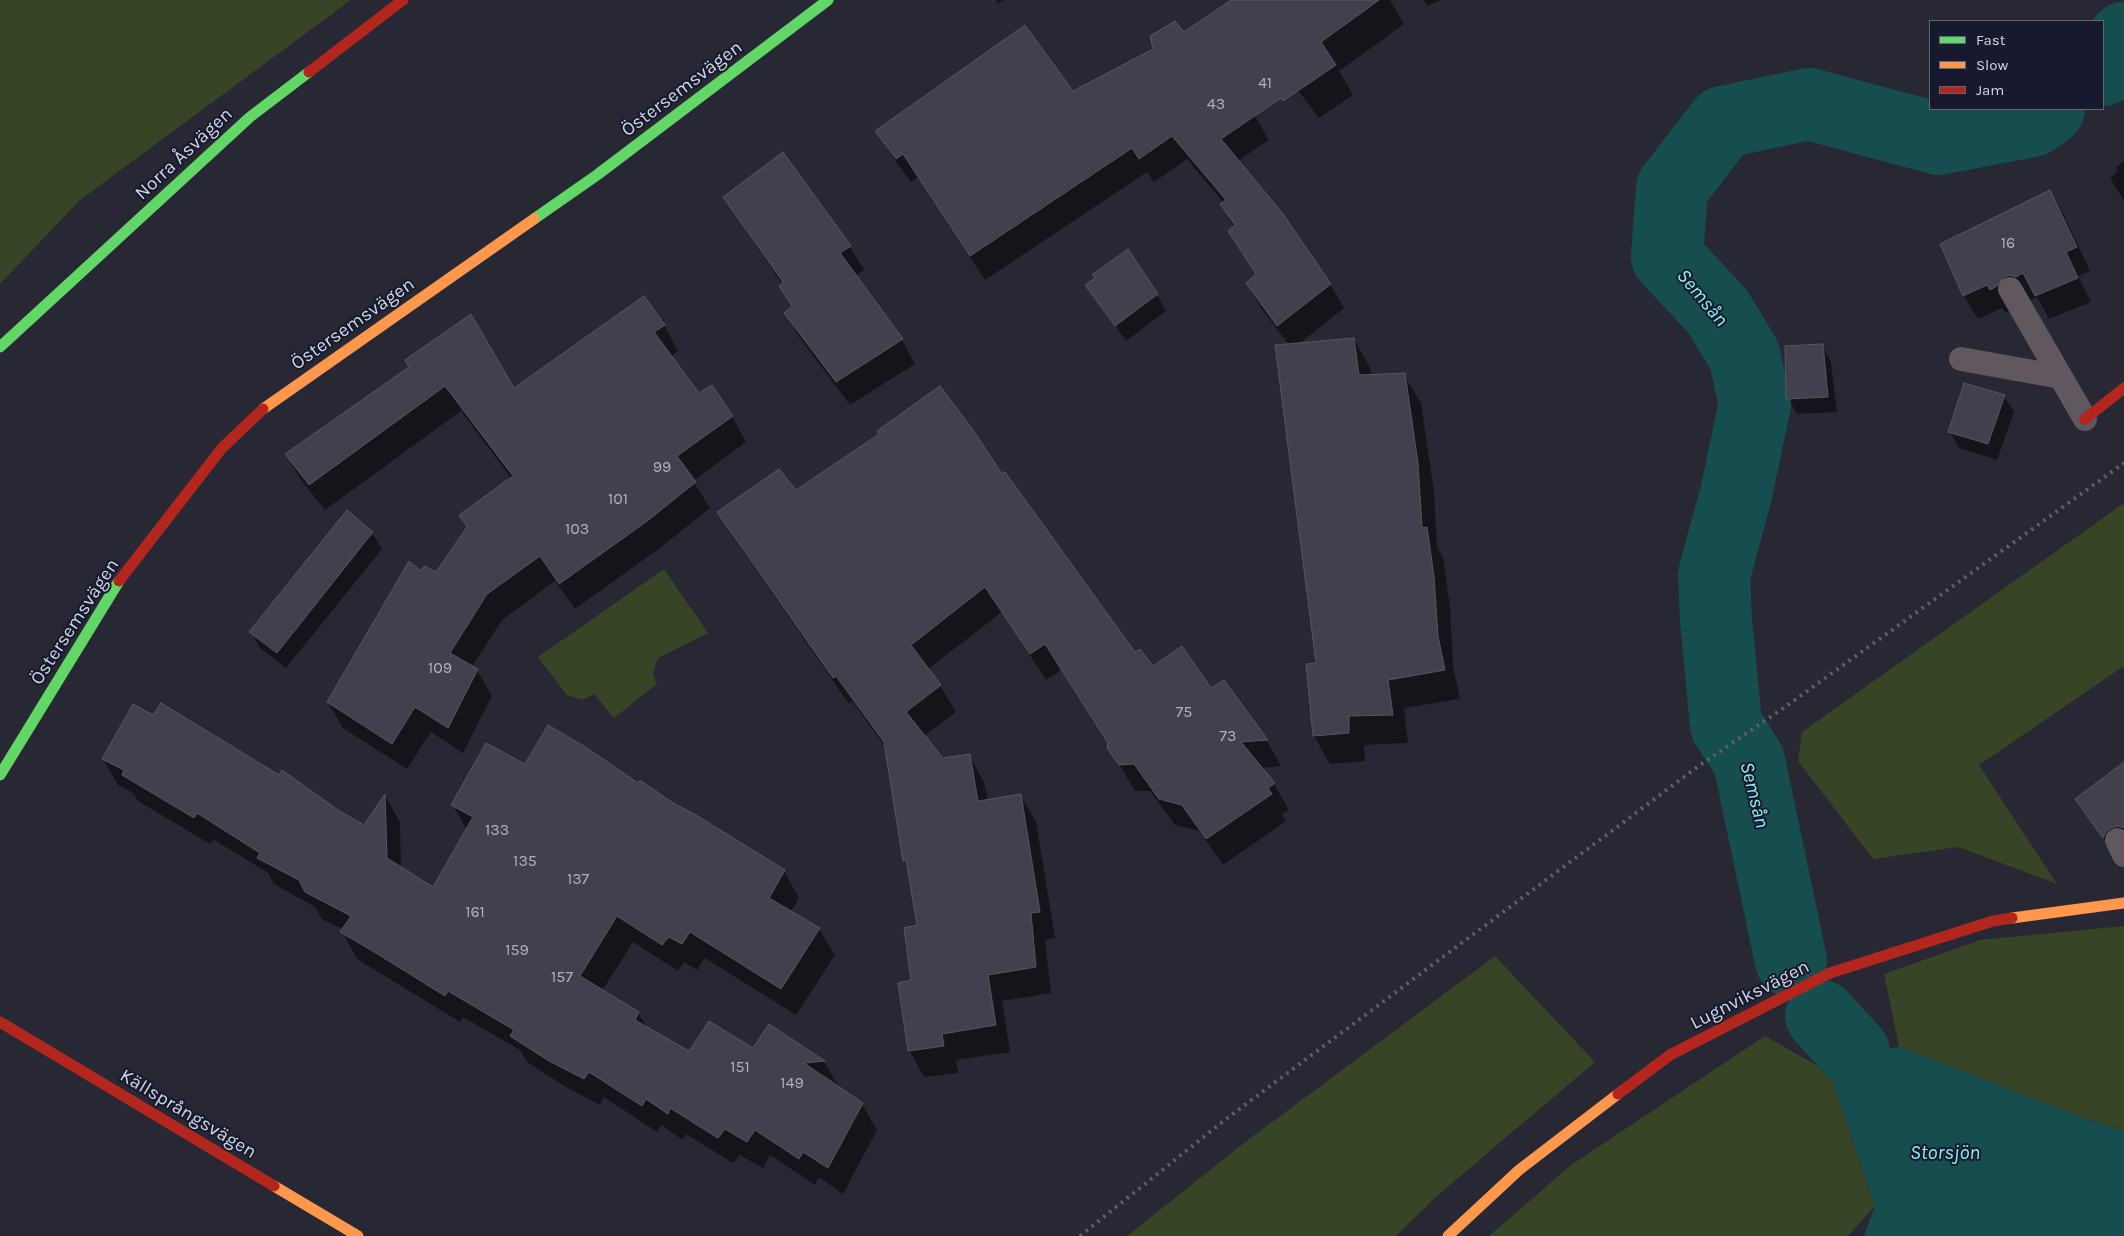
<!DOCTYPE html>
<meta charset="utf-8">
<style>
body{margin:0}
#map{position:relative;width:2124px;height:1236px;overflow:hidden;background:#272833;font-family:Karla,sans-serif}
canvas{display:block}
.legend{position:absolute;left:1929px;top:20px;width:175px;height:90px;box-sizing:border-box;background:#171a2e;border:1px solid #626577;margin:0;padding:6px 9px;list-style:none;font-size:15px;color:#d3d6e4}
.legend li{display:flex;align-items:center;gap:10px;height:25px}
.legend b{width:25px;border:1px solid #626577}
</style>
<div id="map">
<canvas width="2124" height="1236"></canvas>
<ul class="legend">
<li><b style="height:6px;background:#63d668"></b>Fast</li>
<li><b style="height:6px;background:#ff974d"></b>Slow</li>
<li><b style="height:6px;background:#b3261e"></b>Jam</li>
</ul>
</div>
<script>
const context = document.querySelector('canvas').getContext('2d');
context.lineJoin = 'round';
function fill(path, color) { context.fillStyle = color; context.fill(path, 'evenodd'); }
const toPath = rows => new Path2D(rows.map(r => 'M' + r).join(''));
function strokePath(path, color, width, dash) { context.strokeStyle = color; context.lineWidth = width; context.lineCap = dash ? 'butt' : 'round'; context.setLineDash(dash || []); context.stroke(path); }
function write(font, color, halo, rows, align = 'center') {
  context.font = font + ' Karla,sans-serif'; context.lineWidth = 4; context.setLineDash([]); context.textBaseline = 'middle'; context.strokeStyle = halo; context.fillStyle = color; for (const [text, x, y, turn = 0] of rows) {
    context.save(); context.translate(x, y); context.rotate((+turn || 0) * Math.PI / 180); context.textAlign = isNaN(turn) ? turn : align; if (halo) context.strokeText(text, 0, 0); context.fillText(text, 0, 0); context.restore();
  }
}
const green = toPath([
 [0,0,351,0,80,200,0,284],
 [2124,503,2124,666,1979,765,2057,884,1958,847,1873,859,1798,761,1802,732],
 [664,569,708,633,658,658,653,673,657,684,614,718,594,694,582,700,567,695,538,657],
 [2124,926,2124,1131,2081,1117,1899,1047,1884,974,1980,940],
 [1495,956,1595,1062,1438,1195,1396,1236,1127,1236,1244,1143],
 [1765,1036,1830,1073,1875,1206,1848,1236,1489,1236,1571,1165]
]);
const water = toPath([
 [1899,1047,2081,1117,2124,1131,2124,1236,1864,1236,1875,1206,1830,1073,1854,1052]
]);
const shadow = toPath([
 [996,0,1004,0,998,4],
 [1234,0,1390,0,1404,24,1339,71,1353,95,1319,118,1252,30],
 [1424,0,1441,0,1427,6],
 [1174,23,1255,116,1269,140,1238,161,1330,284,1344,308,1299,344,1354,339,1370,368,1371,376,1404,375,1421,403,1434,493,1437,547,1443,557,1450,607,1453,666,1460,699,1404,708,1408,743,1364,745,1365,761,1330,764,1314,736,1317,664,1289,345,1261,308,1247,284,1257,276,1229,232,1234,227,1221,205,1224,203,1187,159,1154,182,1147,172,985,280,918,178,911,182,891,155,877,131,1072,93,1154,49],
 [783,154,850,247,864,270,855,276,902,340,915,364,850,405,799,337,785,313,792,307,780,286,782,284,739,220,725,197],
 [2124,161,2124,201,2110,178,2118,171,2116,167],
 [2050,191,2064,215,2090,271,2078,276,2091,302,2049,319,2037,297,2005,313,2002,308,1978,319,1964,296,1941,244],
 [1087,285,1157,295,1166,311,1126,341],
 [664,325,678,351,670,357,699,395,732,416,746,442,693,481,710,508,660,548,575,609,555,581,502,620,472,667,477,670,492,696,463,753,431,732,407,769,343,728,328,702,421,573,436,574,467,528,460,516,511,478,461,411,325,510,301,480,286,455,411,367,514,390],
 [1822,345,1831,362,1837,412,1797,414,1788,398],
 [2004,396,2014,412,1997,460,1959,448,1950,432],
 [1002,476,1135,654,1153,668,1211,690,1224,682,1267,741,1281,766,1261,768,1274,784,1289,810,1282,814,1286,821,1223,865,1199,831,1175,825,1150,791,1135,791,1109,748,1109,745,1061,670,1046,680,1002,612,928,669,940,686,956,712,924,736,943,759,969,755,984,782,988,801,1020,795,1036,822,1055,938,1045,940,1051,993,1002,1001,1010,1052,956,1060,958,1073,924,1077,909,1050,918,926,908,867,904,860,886,748,852,701,849,704,734,538,719,512,796,492],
 [372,533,382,549,286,668,260,648,251,632],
 [103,759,337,811,364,826,385,796,400,822,401,868,434,888,467,830,453,805,525,765,638,785,784,871,799,898,791,912,819,929,835,955,796,1015,705,958,697,970,684,962,678,971,633,942,602,991,638,1013,648,1029,689,1053,753,1049,769,1026,824,1062,840,1089,862,1104,877,1130,843,1194,819,1177,815,1185,770,1155,763,1168,740,1155,733,1163,686,1134,683,1140,661,1125,657,1132,604,1097,600,1105,566,1087,527,1062,520,1050,463,1017,460,1022,357,959,342,932,344,930,322,919,315,907,274,884,268,873,213,839,210,844,138,801,133,793,118,785],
 [2124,763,2124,840,2112,851,2077,799]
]);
const river = toPath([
 [2103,70,2124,38],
 [1791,961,1749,761,1726,725,1716,620,1714,575,1736,494,1755,404,1744,355,1718,312,1667,257,1672,188,1723,122,1809,104,1939,139,2032,121,2049,109],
 [1821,1016,1854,1052]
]);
const building = toPath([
 [1231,0,1379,0,1321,42,1336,65,1283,101,1281,98,1221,139,1283,214,1331,284,1277,326,1246,283,1256,274,1228,231,1235,225,1220,204,1226,200,1172,136,1139,159,1132,148,970,256,903,154,896,159,875,131,1025,25,1073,91,1153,49,1150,36,1175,21,1184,32,1231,0],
 [783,152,851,246,840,253,903,339,836,382,784,313,792,306,779,286,783,282,723,197,783,152],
 [2050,190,2077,247,2066,252,2078,278,2035,296,2023,273,2016,277,2010,275,2004,277,1997,286,1990,290,1987,285,1963,296,1940,244,2050,190],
 [1128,249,1158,294,1115,326,1085,285,1095,278,1092,275,1128,249],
 [644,296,665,325,654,332,699,393,712,385,733,416,677,456,696,482,646,522,559,584,540,556,487,594,450,653,478,669,448,728,415,707,392,744,327,702,409,561,421,571,424,566,436,572,467,527,459,515,513,476,445,386,309,485,285,454,409,367,405,360,471,314,514,388,644,296],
 [1354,338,1359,375,1405,373,1418,463,1422,528,1427,527,1434,577,1438,636,1445,670,1388,680,1393,715,1349,716,1349,733,1313,736,1306,664,1316,663,1275,345,1354,338],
 [1823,344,1828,397,1786,399,1785,346,1823,344],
 [1964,383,2005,395,1988,444,1948,432,1964,383],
 [940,386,976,434,1002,474,1005,472,1135,652,1140,649,1153,666,1182,646,1211,688,1224,680,1268,740,1241,742,1275,783,1268,788,1272,794,1206,839,1182,805,1159,799,1134,764,1119,765,1107,748,1108,743,1045,644,1030,654,985,587,911,645,941,685,906,712,943,758,970,754,978,801,1021,794,1040,912,1031,913,1036,967,988,975,996,1025,942,1034,944,1046,908,1051,898,983,911,980,904,928,917,925,906,860,903,861,884,742,836,676,833,678,717,512,779,469,796,490,879,434,877,431,940,386],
 [347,510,373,532,277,653,249,632,347,510],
 [161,703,279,775,282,770,338,810,364,825,385,794,387,858,433,887,473,817,451,805,486,743,525,764,548,725,587,748,638,783,640,780,673,803,696,815,785,870,769,898,820,928,781,989,690,932,682,944,669,937,662,945,617,916,580,976,639,1012,635,1020,689,1051,709,1021,753,1048,769,1024,825,1061,804,1063,863,1103,828,1168,803,1152,799,1159,755,1130,747,1142,725,1129,718,1138,670,1108,668,1114,646,1099,642,1106,589,1072,584,1079,549,1061,510,1036,514,1030,448,991,445,996,371,950,340,932,351,916,305,892,299,880,257,858,260,853,197,813,194,818,122,775,124,770,102,759,133,704,153,715,161,703],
 [2124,762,2124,828,2118,826,2111,828,2106,832,2103,838,2075,799,2124,762]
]);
const lane = toPath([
 [2010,289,2085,419],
 [1961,359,2061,377],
 [2117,840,2124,855]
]);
const fast = toPath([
 [534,219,597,175,828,0],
 [0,347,250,117,309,72],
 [0,775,119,581]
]);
const slow = toPath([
 [263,409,534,219],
 [2012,918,2124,903],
 [274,1186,358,1236],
 [1448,1236,1519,1170,1618,1094]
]);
const jam = toPath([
 [309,72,403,0],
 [2085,419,2124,388],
 [119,581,222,448,263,409],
 [0,1022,274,1186],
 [1618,1094,1670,1055,1830,973,1993,921,2012,918]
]);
const rail = toPath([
 [1080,1236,1226,1119,1700,765,1785,707,2124,463]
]);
const numberNames = [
 ["41",1265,83],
 ["43",1216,104],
 ["16",2008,243],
 ["99",662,467],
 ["101",618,499],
 ["103",577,529],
 ["109",440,668],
 ["75",1184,712],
 ["73",1228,736],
 ["133",497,830],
 ["135",525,861],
 ["137",578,879],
 ["161",475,912],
 ["159",517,950],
 ["157",562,977],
 ["151",740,1067],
 ["149",792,1083]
];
const streetNames = [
 ["Östersemsvägen",682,89,-37],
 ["Norra Åsvägen",184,154,-43],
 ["Östersemsvägen",353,324,-35],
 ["Östersemsvägen",75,622,-57],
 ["Lugnviksvägen",1750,995,-27],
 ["Källsprångsvägen",188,1114,31]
];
const waterNames = [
 ["Semsån",1702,298,50],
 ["Semsån",1754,795,76],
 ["Storsjön",1945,1153]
];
fill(green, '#374426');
fill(water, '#164e4f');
fill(shadow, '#0007');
strokePath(river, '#164e4f', 72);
fill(building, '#42404c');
strokePath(building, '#565560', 1);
strokePath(lane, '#60575f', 24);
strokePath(fast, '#63d668', 11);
strokePath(slow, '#ff974d', 11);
strokePath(jam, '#b3261e', 11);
strokePath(rail, '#625e66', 4, [2.5, 5]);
write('16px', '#afb0be', null, numberNames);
write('19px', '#d3d6e4', '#171a2e', streetNames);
write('italic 20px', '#8eedee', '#171a2e', waterNames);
</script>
